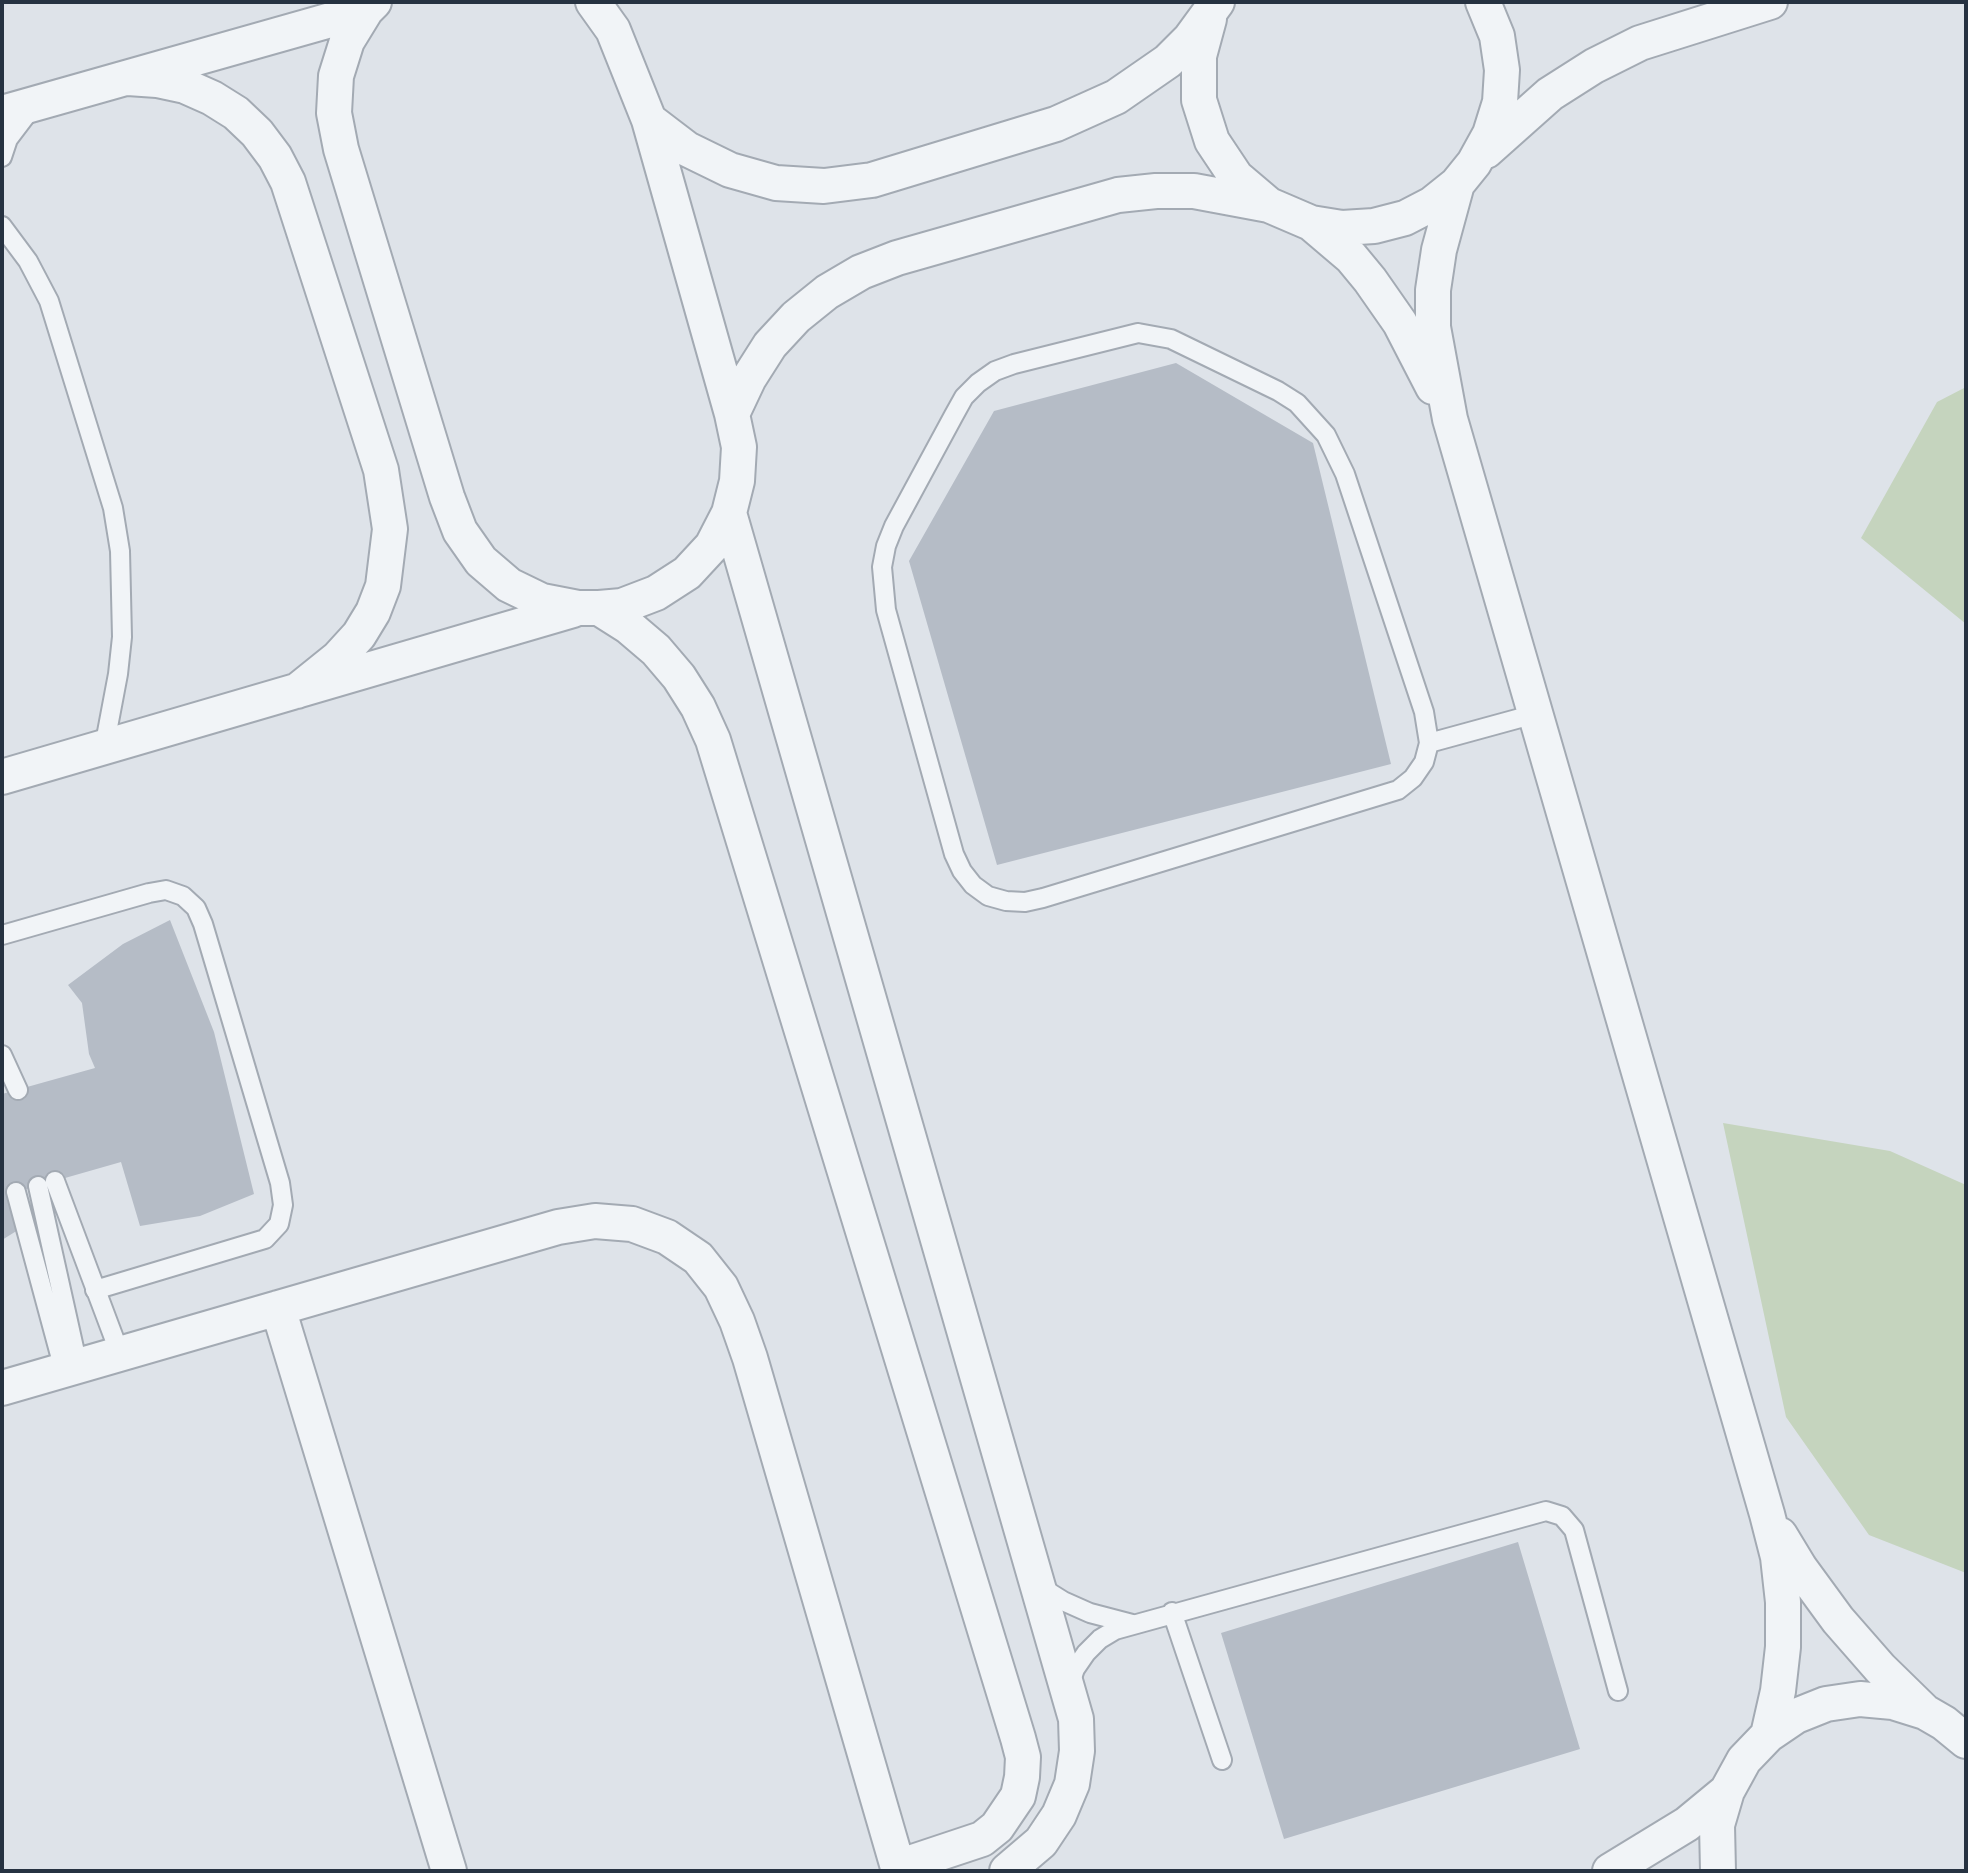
<!DOCTYPE html>
<style>
body{margin:0}
#map{position:relative;width:1968px;height:1873px;overflow:hidden;background:#dee3e9;font-family:Ubuntu,sans-serif}
canvas{display:block}
.frame{position:absolute;inset:0;border:4px solid #263241;pointer-events:none}
</style>
<div id="map">
<canvas width="1968" height="1873"></canvas>
<div class="frame"></div>
</div>
<script>
const context = document.querySelector('canvas').getContext('2d');
context.lineJoin = 'round';
function fill(path, color) { context.fillStyle = color; context.fill(path, 'evenodd'); }
const toPath = rows => new Path2D(rows.map(r => 'M' + r).join(''));
function strokePath(path, color, width, dash) { context.strokeStyle = color; context.lineWidth = width; context.lineCap = dash ? 'butt' : 'round'; context.setLineDash(dash || []); context.stroke(path); }
const green = toPath([
 [1966,387,1966,624,1861,538,1937,402],
 [1723,1123,1890,1151,1966,1185,1966,1573,1869,1535,1786,1417]
]);
const building = toPath([
 [1176,363,1313,443,1391,764,997,865,909,561,994,411],
 [170,920,214,1032,254,1194,200,1216,140,1226,121,1162,9,1194,18,1230,2,1240,2,1094,95,1068,89,1054,82,1003,68,985,123,944],
 [1518,1542,1580,1749,1284,1839,1221,1633]
]);
const lane = toPath([
 [2,157,8,139,30,110],
 [2,226,28,261,49,301,113,508,120,551,122,637,118,674,104,748],
 [1138,333,1171,339,1278,391,1297,403,1326,435,1345,474,1424,712,1429,743,1424,762,1413,778,1398,790,1043,898,1025,902,1006,901,988,896,973,885,962,871,954,854,886,610,882,567,886,546,894,526,954,415,964,397,978,383,995,371,1014,364,1138,333],
 [1429,743,1535,714],
 [2,935,149,893,166,890,183,896,196,908,203,924,280,1183,283,1205,279,1224,265,1239,95,1290],
 [2,1055,18,1090],
 [55,1181,120,1354],
 [38,1186,78,1366],
 [16,1192,64,1370],
 [1039,1586,1063,1601,1090,1613,1132,1624],
 [1172,1612,1222,1760],
 [1069,1686,1075,1669,1086,1653,1100,1639,1115,1630,1546,1511,1562,1516,1574,1530,1618,1691]
]);
const street = toPath([
 [374,2,366,10,347,41,336,76,334,113,341,149,447,497,460,531,481,561,509,585,542,601,578,608,599,608,622,606,656,593,687,573,712,546,729,513,737,481,739,447,732,414,649,120,613,30,593,2],
 [1209,19,1199,56,1199,100,1212,141,1236,177,1269,205,1311,223,1342,228,1374,226,1405,218,1432,204,1457,184,1474,163,1490,134,1500,102,1502,70,1497,36,1483,2],
 [128,78,157,80,185,86,212,98,236,113,257,133,275,157,288,182,381,470,390,529,383,586,373,612,359,635,338,658,297,691],
 [2,113,366,10],
 [649,120,687,149,730,170,776,183,824,186,872,180,1056,124,1116,97,1168,61,1190,39,1217,2],
 [1486,151,1550,94,1594,66,1640,43,1770,2],
 [1457,184,1439,250,1433,290,1433,327,1450,419,1767,1514,1778,1557,1783,1602,1783,1647,1778,1691,1768,1735],
 [1311,223,1351,257,1370,280,1400,323,1433,387],
 [732,414,749,378,770,345,796,317,827,292,861,272,897,258,1118,195,1156,191,1194,191,1269,205],
 [729,513,1076,1719,1077,1751,1072,1784,1059,1815,1041,1842,1007,1871],
 [599,608,629,627,656,650,679,677,698,707,713,740,1018,1738,1023,1757,1022,1777,1018,1796,997,1827,982,1839,898,1867],
 [2,777,573,610],
 [278,1308,449,1871],
 [2,1388,558,1227,595,1221,632,1224,667,1237,698,1258,721,1287,737,1321,750,1358,899,1871],
 [1780,1535,1800,1568,1838,1620,1880,1668,1923,1710],
 [1610,1871,1687,1824,1727,1791],
 [1718,1871,1717,1825,1727,1791,1744,1760,1768,1735,1796,1716,1826,1704,1860,1699,1893,1702,1925,1712,1944,1723,1966,1741]
]);
fill(green, '#c5d4be');
fill(building, '#b5bcc6');
strokePath(lane, '#a3aab3', 22);
strokePath(street, '#a3aab3', 38);
strokePath(lane, '#f1f4f7', 18);
strokePath(street, '#f1f4f7', 34);
</script>
